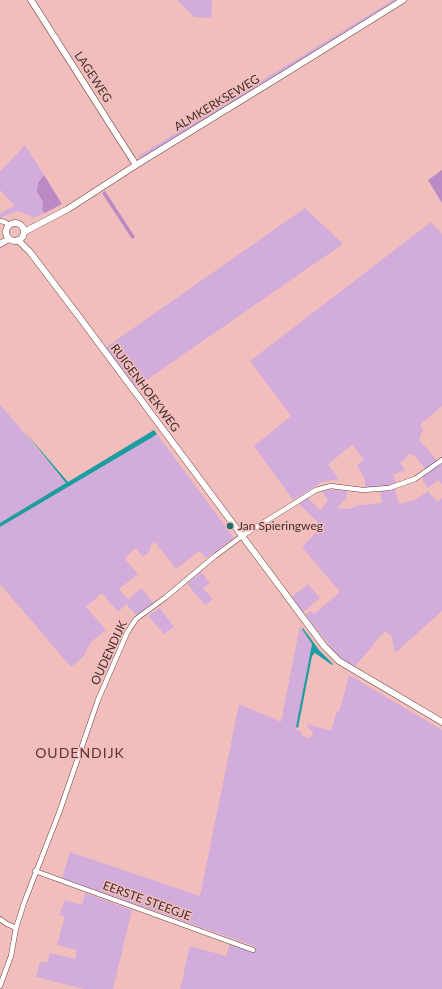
<!DOCTYPE html>
<style>
body{margin:0}
canvas{display:block;background:#f2bebc}
</style>
<canvas width="442" height="989"></canvas>
<script>
const context = document.querySelector('canvas').getContext('2d');
context.lineJoin = 'round';
function fill(path, color) { context.fillStyle = color; context.fill(path, 'evenodd'); }
const toPath = rows => new Path2D(rows.map(r => 'M' + r).join(''));
function strokePath(path, color, width, dash) { context.strokeStyle = color; context.lineWidth = width; context.lineCap = dash ? 'butt' : 'round'; context.setLineDash(dash || []); context.stroke(path); }
function write(font, color, halo, rows, align = 'center') {
  context.font = font + ' Lato,sans-serif'; context.lineWidth = 3; context.setLineDash([]); context.textBaseline = 'middle'; context.strokeStyle = halo; context.fillStyle = color; for (const [text, x, y, turn = 0] of rows) {
    context.save(); context.translate(x, y); context.rotate((+turn || 0) * Math.PI / 180); context.textAlign = isNaN(turn) ? turn : align; if (halo) context.strokeText(text, 0, 0); context.fillText(text, 0, 0); context.restore();
  }
}
const green = toPath([
 [177,0,212,0,211,18,194,17],
 [393,0,397,0,142,158,137,157],
 [25,145,44,175,38,183,37,192,43,202,42,210,45,213,33,218,28,215,17,211,0,218,0,213,15,206,0,190,0,172],
 [305,208,343,244,135,388,105,348],
 [431,222,442,234,442,406,420,425,423,429,419,440,438,461,426,470,414,455,408,454,405,459,400,463,405,470,393,475,397,485,365,488,365,480,357,465,364,459,352,445,328,464,339,479,322,482,293,500,254,446,291,416,250,361],
 [0,404,66,483,0,523],
 [157,434,234,538,206,558,199,551,176,569,155,542,150,546,150,551,143,557,135,548,125,559,138,574,119,589,128,600,141,588,155,605,138,617,126,604,118,612,102,593,86,607,106,630,91,642,83,657,71,667,0,584,0,527],
 [442,461,442,484,438,480,428,488,423,481,423,476],
 [395,489,399,504,415,500,428,491,437,502,442,498,442,611,395,653,392,637,385,631,373,644,373,646,353,668,342,660,330,646,305,615,311,611,314,614,340,592,302,547,322,526,298,503,308,498,320,510,328,501,322,491,333,490,347,491,346,499,337,508,349,509,360,505,382,503,380,491],
 [201,572,210,583,203,588,213,599,205,605,187,584],
 [308,584,320,598,303,612,292,597],
 [160,608,174,627,164,634,148,616],
 [300,626,312,644,296,727,296,729,301,732,303,737,309,738,313,735,312,731,307,727,308,724,331,731,337,711,339,711,342,702,349,675,442,730,442,989,180,989,190,946,226,956,230,944,253,951,254,946,62,878,70,852,200,896,239,704,281,722],
 [85,893,132,910,113,989,84,989,36,977,40,961,47,963,50,953,75,959,77,950,57,945,65,916,59,915,65,900,82,905]
]);
const forest = toPath([
 [442,170,442,203,428,180],
 [44,175,62,204,45,213,42,210,43,202,37,192,38,183],
 [105,191,135,237,132,239,102,193]
]);
const water = toPath([
 [154,430,157,434,151,438,0,527,0,523,66,483,24,431,68,482],
 [303,628,319,650,333,664,332,665,315,653,312,656,298,728,296,727,312,644,302,629]
]);
const street = toPath([
 [0,221,5,222,9,226],
 [35,871,253,950],
 [0,919,7,924,16,928],
 [0,986,11,956,16,928,24,903,59,813,98,700,127,633,136,619,166,597,215,556,242,536,316,490,331,486,363,490,389,488,415,479,442,460]
]);
const secondary = toPath([
 [31,0,136,165],
 '6 232a9 9 0 1 1 18 0a9 9 0 1 1-18 0Z',
 [24,232,68,209,136,165,289,71,403,0],
 [18,240,30,252,80,318,324,646,339,661,442,722],
 [0,244,9,239]
]);
const markers = [
 [230,526,4,"#1f6b6f"]
];
const streetNames = [
 ["LAGEWEG",93,77,57],
 ["ALMKERKSEWEG",217,103,-31],
 ["RUIGENHOEKWEG",145,388,53],
 ["OUDENDIJK",109,653,-65],
 ["EERSTE STEEGJE",147,901,20]
];
const poiNames = [
 ["Jan Spieringweg",238,526]
];
const quarterNames = [
 ["OUDENDIJK",80,753]
];
fill(green, '#d2acda');
fill(forest, '#bb89c5');
fill(water, '#1d9ca2');
strokePath(street, '#6b403f', 5.5);
strokePath(secondary, '#6b403f', 7);
strokePath(street, '#fff', 4.5);
strokePath(secondary, '#fff', 6);
for (const [x, y, r, color] of markers) { const dot = new Path2D(); dot.arc(x, y, r, 0, 2 * Math.PI); context.fillStyle = color; context.fill(dot); strokePath(dot, '#f2bebc', 1.5); }
write('12px', '#453030', '#f2bebc', streetNames);
write('12px', '#453030', '#f2bebc', poiNames, 'left');
context.letterSpacing = '1px';
write('14px', '#5c3333', '#f2bebc', quarterNames);
context.letterSpacing = '0px';
</script>
